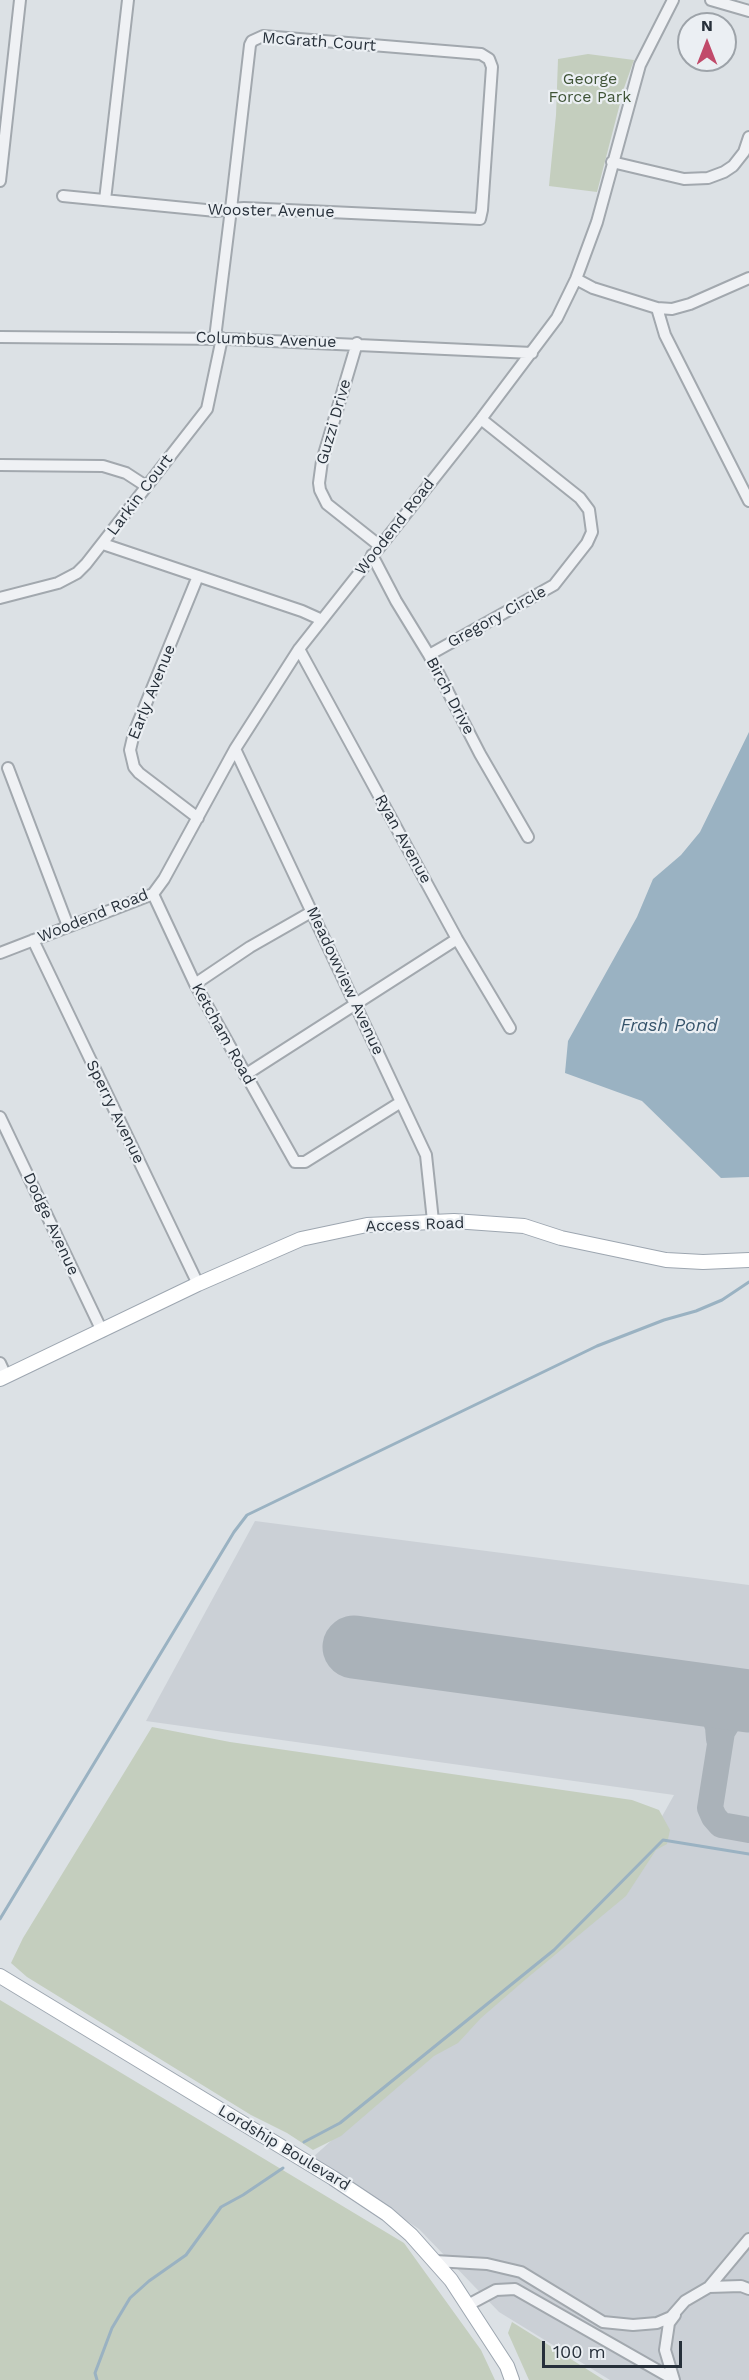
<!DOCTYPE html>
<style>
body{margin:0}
#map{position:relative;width:749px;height:2380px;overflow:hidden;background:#dce1e5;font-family:"Work Sans",sans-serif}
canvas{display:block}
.north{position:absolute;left:677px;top:12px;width:60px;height:60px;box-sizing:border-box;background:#ebeff3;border:2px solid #9da3a9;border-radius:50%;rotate:0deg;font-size:16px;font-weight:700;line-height:24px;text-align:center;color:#27303a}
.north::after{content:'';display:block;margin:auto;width:21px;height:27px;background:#c14a6a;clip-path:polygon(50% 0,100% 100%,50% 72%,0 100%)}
.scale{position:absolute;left:542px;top:2341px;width:140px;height:27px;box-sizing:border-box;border:3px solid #27303a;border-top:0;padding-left:8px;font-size:18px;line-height:21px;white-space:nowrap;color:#27303a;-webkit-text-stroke:4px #ebeff3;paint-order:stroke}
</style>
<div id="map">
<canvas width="749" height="2380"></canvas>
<div class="north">N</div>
<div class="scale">100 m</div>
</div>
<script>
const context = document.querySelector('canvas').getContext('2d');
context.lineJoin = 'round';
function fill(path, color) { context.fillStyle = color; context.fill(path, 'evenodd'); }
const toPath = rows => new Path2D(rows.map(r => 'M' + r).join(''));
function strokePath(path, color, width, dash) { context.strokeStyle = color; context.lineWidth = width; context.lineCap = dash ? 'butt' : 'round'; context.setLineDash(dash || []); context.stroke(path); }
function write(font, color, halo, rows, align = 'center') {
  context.font = font + ' "Work Sans",sans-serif'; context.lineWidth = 4.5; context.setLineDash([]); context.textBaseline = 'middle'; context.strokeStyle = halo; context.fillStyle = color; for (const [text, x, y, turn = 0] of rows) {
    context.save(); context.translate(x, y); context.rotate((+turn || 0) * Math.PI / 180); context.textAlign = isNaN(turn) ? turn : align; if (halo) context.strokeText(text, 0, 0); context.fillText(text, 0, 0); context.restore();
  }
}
const built = toPath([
 [255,1521,749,1585,749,2380,610,2380,499,2312,419,2229,312,2158,632,1870,674,1795,146,1721]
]);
const green = toPath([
 [588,54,634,60,624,88,597,192,549,186,556,115,558,59],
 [152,1727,230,1742,632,1800,659,1810,670,1830,667,1844,656,1850,626,1896,526,1979,481,2018,458,2043,434,2056,341,2136,313,2150,287,2133,251,2115,27,1977,11,1963,23,1938],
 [0,2000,404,2243,481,2350,495,2380,0,2380],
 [512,2322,528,2332,604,2380,529,2380,508,2333]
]);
const water = toPath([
 [749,732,749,1177,721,1178,642,1101,565,1073,568,1041,637,917,653,879,681,855,700,832]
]);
const stream = toPath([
 [0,1919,234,1532,247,1515,597,1346,664,1320,696,1311,722,1300,749,1282],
 [304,2142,340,2123,554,1950,663,1840,749,1854],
 [97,2380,95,2373,112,2328,130,2298,149,2281,186,2255,221,2207,243,2195,283,2168]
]);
const taxiway = toPath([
 [688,1693,706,1705,713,1713,718,1727,719,1739],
 [749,1707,730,1719,722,1732,710,1808,714,1817,721,1825,749,1830]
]);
const runway = toPath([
 [354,1647,749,1701]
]);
const minor = toPath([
 [711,0,749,11],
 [612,162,684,179,708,178,724,172,733,166,744,152,749,137],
 [0,181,20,0],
 [63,196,216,211,231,209,244,208,480,219,482,210,492,67,489,59,481,54,263,36,252,41,250,45,231,209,215,338],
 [105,200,128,0],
 [576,279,593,288,657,308,672,309,690,304,749,278],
 [657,308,665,335,749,501],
 [0,337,228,339,532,353],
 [357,343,322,461,319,483,320,490,327,504,380,546],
 [0,465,103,466,126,473,146,486],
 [103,544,302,611,322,620],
 [372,555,396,601,429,655,480,754,528,837],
 [0,598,58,583,77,573,86,564,207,409,222,338],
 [299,649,457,939,510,1028],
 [429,655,554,585,587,543,592,532,589,510,580,498,481,419],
 [235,749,426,1155,433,1221],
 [8,768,68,926],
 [198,818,139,773,134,767,130,750,134,733,198,576],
 [153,894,195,984,295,1162,305,1162,401,1102],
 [33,940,198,1284],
 [0,953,153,894,164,879,235,749,299,649,481,419,557,318,576,279,597,222,640,65,673,0],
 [195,984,250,947,313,911],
 [245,1075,457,939],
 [0,1117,102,1331],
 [0,1363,6,1376],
 [435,2261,487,2264,521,2272,603,2322,633,2325,657,2323,671,2317,685,2301,709,2287,741,2286,749,2289],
 [709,2287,749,2239],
 [468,2305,496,2290,515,2289,673,2379],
 [674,2380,665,2350,669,2323,675,2315]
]);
const major = toPath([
 [0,1379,198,1284,301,1239,367,1225,454,1221,524,1226,561,1238,666,1260,703,1262,749,1260],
 [0,1976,333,2178,387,2214,411,2235,451,2280,507,2366,512,2380]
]);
const streetNames = [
 ["McGrath Court",319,42,4],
 ["Wooster Avenue",271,211,1],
 ["Columbus Avenue",266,340,2],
 ["Guzzi Drive",334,422,-74],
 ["Larkin Court",140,495,-53],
 ["Woodend Road",395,527,-52],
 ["Gregory Circle",497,617,-29],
 ["Early Avenue",152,692,-68],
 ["Birch Drive",450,696,62],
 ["Ryan Avenue",403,839,61],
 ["Woodend Road",93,916,-22],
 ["Meadowview Avenue",345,981,65],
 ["Ketcham Road",223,1034,61],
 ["Sperry Avenue",115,1112,64],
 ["Dodge Avenue",51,1224,65],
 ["Access Road",415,1225,-2],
 ["Lordship Boulevard",284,2148,31]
];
const parkNames = [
 ["George",590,79],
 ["Force Park",590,97]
];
const waterNames = [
 ["Frash Pond",669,1026]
];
fill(built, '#cbd0d6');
fill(green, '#c4cebe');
fill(water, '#9ab2c2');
strokePath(stream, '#9ab2c2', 3);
strokePath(taxiway, '#aab2b9', 26);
strokePath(runway, '#aab2b9', 63);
strokePath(minor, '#a2a8ae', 14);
strokePath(major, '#9da6b0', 16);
strokePath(minor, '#eff1f4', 10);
strokePath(major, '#fff', 14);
write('16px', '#27303a', '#ebeff3', streetNames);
write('16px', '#3f5436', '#ebeff3', parkNames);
write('italic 18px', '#35536a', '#ebeff3', waterNames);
</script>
